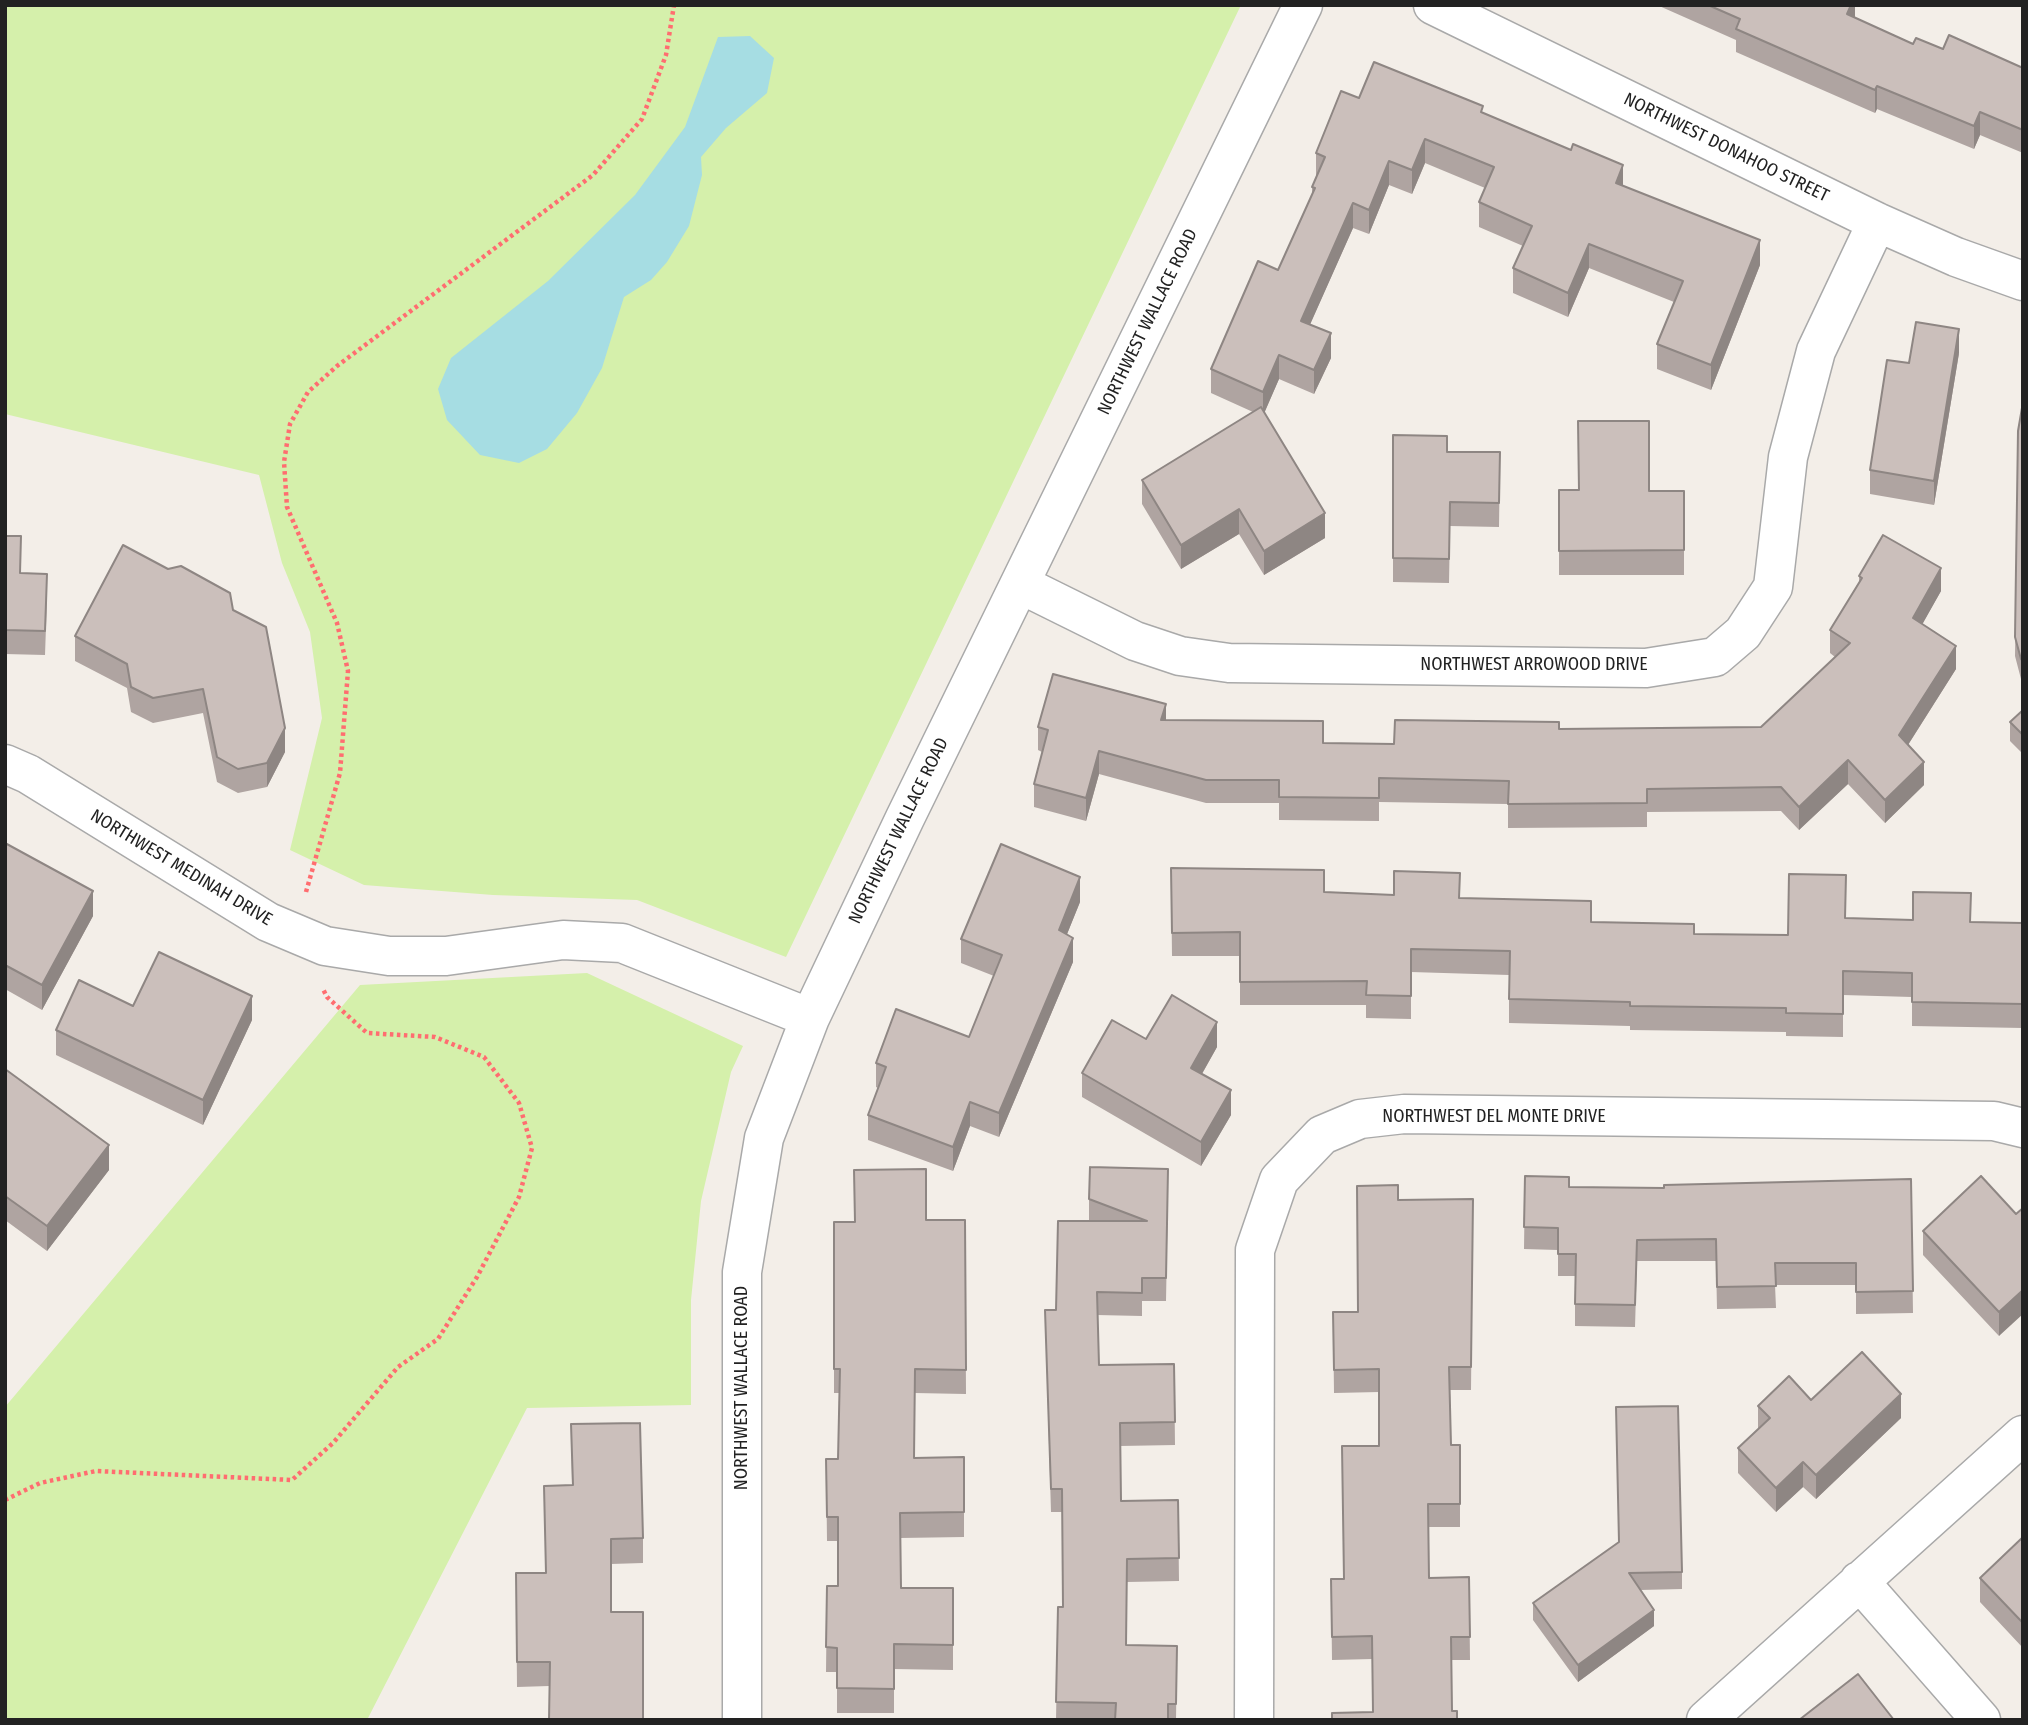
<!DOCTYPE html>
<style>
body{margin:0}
#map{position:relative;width:2028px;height:1725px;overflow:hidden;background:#f3eee8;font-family:"Fira Sans Condensed",sans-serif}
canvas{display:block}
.frame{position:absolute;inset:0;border:7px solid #222;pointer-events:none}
</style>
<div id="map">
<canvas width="2028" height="1725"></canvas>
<div class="frame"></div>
</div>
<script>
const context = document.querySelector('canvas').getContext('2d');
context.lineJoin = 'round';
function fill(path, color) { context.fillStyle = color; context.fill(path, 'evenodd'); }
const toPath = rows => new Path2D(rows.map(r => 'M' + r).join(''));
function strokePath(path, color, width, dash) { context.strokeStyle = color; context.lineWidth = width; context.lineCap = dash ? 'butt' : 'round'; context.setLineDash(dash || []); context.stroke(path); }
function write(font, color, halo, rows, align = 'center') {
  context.font = font + ' "Fira Sans Condensed",sans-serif'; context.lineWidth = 5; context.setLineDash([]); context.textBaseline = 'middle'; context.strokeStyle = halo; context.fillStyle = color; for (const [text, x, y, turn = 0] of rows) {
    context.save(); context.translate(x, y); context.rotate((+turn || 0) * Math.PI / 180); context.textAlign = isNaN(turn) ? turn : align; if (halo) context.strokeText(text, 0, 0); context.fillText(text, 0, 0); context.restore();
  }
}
const grass = toPath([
 [5,5,1241,5,786,957,637,900,493,895,364,885,290,850,322,718,310,632,282,563,259,475,5,414],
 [587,973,743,1046,731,1072,701,1201,691,1300,691,1405,527,1408,367,1720,5,1720,5,1407,360,985]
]);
const water = toPath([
 [750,36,774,58,767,93,726,128,701,157,702,175,689,226,667,262,651,280,624,297,602,368,577,413,547,449,519,463,480,455,447,420,438,389,451,358,548,281,635,195,685,127,718,37]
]);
const path = toPath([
 [306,892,340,773,348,671,337,623,287,507,284,462,290,424,308,392,337,366,593,175,642,119,666,55,674,5],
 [5,1500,40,1483,96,1471,292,1480,333,1443,398,1367,438,1339,477,1277,519,1197,532,1148,519,1103,484,1057,435,1037,367,1033,327,997,323,989]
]);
const minor = toPath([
 [1433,5,1877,222,1956,257,2023,281],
 [1020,584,1135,641,1180,656,1229,663,1646,668,1715,657,1743,633,1773,587,1788,457,1816,351,1877,222],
 [5,764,28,774,268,922,325,946,389,956,446,956,563,940,622,943,810,1018],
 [1859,1581,1981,1720],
 [742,1720,742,1272,764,1138,810,1018,905,818,1303,5],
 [1254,1720,1255,1250,1279,1180,1322,1135,1360,1119,1404,1114,1994,1121,2023,1128],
 [1706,1720,2023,1435]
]);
const wall = toPath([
 [1657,5,1855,5,1855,18,1913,44,1943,49,2023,68,2023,153,1980,135,1974,149,1877,109,1875,113,1736,52,1736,40],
 [1359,98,1483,113,1623,186,1760,265,1711,390,1657,369,1657,344,1674,302,1589,268,1568,317,1513,293,1513,268,1523,246,1479,227,1479,202,1485,188,1425,163,1412,194,1389,185,1369,234,1353,228,1310,324,1331,358,1314,394,1279,379,1264,413,1325,538,1264,575,1239,534,1181,569,1142,504,1142,480,1253,412,1211,393,1211,369,1278,270,1312,194,1312,187,1316,177,1316,153],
 [1959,353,1934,505,1870,494,1870,470],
 [2023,402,2023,681,2021,679,2015,656,2018,431],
 [1393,435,1447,452,1500,452,1499,527,1450,526,1449,583,1393,582],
 [1559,490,1684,491,1684,575,1559,575],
 [5,536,21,573,47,598,45,655,5,654],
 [1859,576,1941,591,1922,624,1956,669,1908,745,1924,785,1885,823,1848,784,1799,830,1781,811,1647,812,1647,827,1508,828,1508,804,1379,802,1379,821,1279,820,1279,803,1206,803,1099,774,1086,821,1034,807,1034,784,1042,752,1038,750,1038,727,1166,720,1323,743,1394,744,1559,729,1761,727,1835,657,1830,653,1830,630,1859,582],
 [233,610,285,752,267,787,238,793,217,782,203,713,153,723,131,712,127,688,75,661,75,636],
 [2023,710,2023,754,2010,741,2010,722],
 [5,843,93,916,42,1010,5,989],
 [1171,868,1324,892,1460,898,1591,922,1694,934,1788,935,1845,918,2023,923,2023,1028,1912,1026,1912,997,1843,995,1843,1037,1786,1036,1786,1032,1630,1030,1630,1026,1509,1023,1509,975,1411,972,1411,1019,1366,1018,1366,1005,1240,1005,1240,956,1172,956],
 [1080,902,1067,934,1073,962,999,1137,970,1126,953,1171,868,1140,868,1115,878,1088,876,1087,876,1063,969,1037,994,976,961,963,961,939],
 [133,1006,252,1020,203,1125,56,1055,56,1030],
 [1146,1039,1217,1047,1202,1074,1231,1115,1201,1166,1082,1097,1082,1073],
 [5,1069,109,1170,47,1251,5,1220],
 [1525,1176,1569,1187,1664,1188,1911,1179,1913,1313,1856,1314,1856,1285,1775,1285,1776,1308,1717,1309,1716,1261,1637,1261,1635,1327,1575,1326,1575,1276,1558,1276,1558,1250,1524,1249],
 [1168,1192,1166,1301,1142,1301,1142,1316,1097,1315,1099,1365,1174,1364,1175,1445,1120,1446,1121,1501,1178,1500,1179,1581,1127,1582,1126,1645,1177,1646,1176,1720,1056,1720,1058,1607,1063,1607,1062,1512,1051,1512,1045,1310,1056,1310,1089,1221,1089,1199],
 [1473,1199,1471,1390,1450,1390,1451,1445,1460,1445,1460,1527,1428,1527,1429,1578,1469,1577,1470,1660,1451,1660,1373,1712,1372,1659,1332,1660,1331,1579,1344,1579,1379,1446,1379,1392,1334,1393,1333,1312,1358,1312,1398,1200],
 [2016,1214,1999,1336,1923,1255,1923,1231],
 [926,1220,965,1220,966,1394,915,1393,915,1458,964,1457,964,1537,900,1538,901,1588,953,1588,953,1670,894,1669,894,1713,837,1713,837,1672,826,1672,827,1586,838,1586,838,1541,827,1541,826,1459,838,1459,839,1393,834,1393,834,1222],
 [1811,1400,1901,1418,1816,1499,1803,1487,1776,1512,1738,1473,1738,1448,1758,1429,1758,1406],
 [571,1424,643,1538,643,1563,611,1564,549,1686,517,1687,516,1573,546,1573,544,1486,572,1485],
 [2023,1537,2023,1648,1980,1602,1980,1578],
 [1619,1542,1682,1572,1682,1589,1640,1590,1654,1626,1578,1682,1533,1620,1533,1603]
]);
const shadedWall = toPath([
 [1851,5,1855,5,1855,17,1847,37,1847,14],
 [1877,86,1877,109,1875,113,1875,90],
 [1980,112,1980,135,1974,149,1974,126],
 [1425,139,1425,163,1412,194,1412,170],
 [1389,161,1389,185,1369,234,1369,210],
 [1623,165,1623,190,1616,183],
 [1353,203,1353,228,1301,345,1301,321],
 [1760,240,1760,265,1711,390,1711,365],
 [1589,244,1589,268,1568,317,1568,293],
 [1959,329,1959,353,1934,505,1934,481],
 [1331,333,1331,358,1314,394,1314,370],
 [1279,355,1279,379,1263,416,1263,392],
 [1239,509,1239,534,1181,569,1181,545],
 [1325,513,1325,538,1264,575,1264,551],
 [1941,568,1941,591,1913,641,1913,618],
 [1956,646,1956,669,1899,759,1899,735],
 [1166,704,1166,728,1161,720],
 [285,728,285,752,267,787,267,763],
 [1099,751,1099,774,1086,821,1086,798],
 [1848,760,1848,784,1799,830,1799,807],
 [1924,762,1924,785,1885,823,1885,800],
 [1080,877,1080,902,1059,954,1059,930],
 [93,891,93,916,42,1010,42,985],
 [1073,938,1073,962,999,1137,999,1113],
 [252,996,252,1020,203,1125,203,1100],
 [1217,1022,1217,1047,1191,1093,1191,1068],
 [1231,1090,1231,1115,1201,1166,1201,1142],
 [970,1102,970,1126,953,1171,953,1147],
 [109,1145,109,1170,47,1251,47,1226],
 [2023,1290,2023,1314,1999,1336,1999,1312],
 [1901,1394,1901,1418,1816,1499,1816,1475],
 [1803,1462,1803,1487,1776,1512,1776,1488],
 [1654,1610,1654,1626,1578,1682,1578,1665]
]);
const building = toPath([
 [1708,5,1851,5,1847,14,1913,44,1916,38,1943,49,1949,35,2023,68,2023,130,1980,112,1974,126,1877,86,1875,90,1736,29,1740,19,1708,5],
 [1374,62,1483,106,1481,112,1571,150,1573,144,1623,165,1616,183,1760,240,1711,365,1657,344,1683,281,1589,244,1568,293,1513,268,1532,226,1479,202,1494,167,1425,139,1412,170,1389,161,1369,210,1353,203,1301,321,1331,333,1314,370,1279,355,1263,392,1211,369,1258,261,1278,270,1315,188,1312,187,1325,157,1316,153,1341,91,1359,98,1374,62],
 [1916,322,1959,329,1934,481,1870,470,1887,360,1909,363,1916,322],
 [2023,402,2023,661,2021,659,2015,637,2018,431,2023,402],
 [1261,407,1325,513,1264,551,1239,509,1181,545,1142,480,1261,407],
 [1578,421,1649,421,1649,491,1684,491,1684,550,1559,551,1559,490,1579,490,1578,421],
 [1393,435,1447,436,1447,452,1500,452,1499,503,1450,502,1449,559,1393,558,1393,435],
 [1883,535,1941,568,1913,618,1956,646,1899,735,1924,762,1885,800,1848,760,1799,807,1781,787,1647,789,1647,803,1508,804,1509,781,1379,778,1379,798,1279,797,1279,780,1206,780,1099,751,1086,798,1034,784,1048,730,1038,727,1053,674,1166,704,1161,720,1323,721,1323,743,1394,744,1395,720,1559,722,1559,729,1761,727,1850,643,1830,630,1862,578,1859,576,1883,535],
 [5,536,21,536,20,573,47,574,45,631,5,630,5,536],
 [123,545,168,569,181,566,230,593,233,610,266,627,285,728,267,763,238,769,217,757,203,689,153,698,131,687,127,664,75,636,123,545],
 [2023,710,2023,735,2010,722,2023,710],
 [5,843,93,891,42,985,5,965,5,843],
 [1001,844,1080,877,1059,930,1073,938,999,1113,970,1102,953,1147,868,1115,886,1067,876,1063,896,1009,969,1037,1002,955,961,939,1001,844],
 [1171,868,1324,870,1324,892,1394,895,1394,871,1460,873,1459,898,1591,901,1591,922,1694,924,1694,934,1788,935,1789,874,1846,875,1845,918,1913,920,1913,892,1971,893,1970,922,2023,923,2023,1004,1912,1002,1912,973,1843,971,1843,1014,1786,1013,1786,1008,1630,1006,1630,1002,1509,999,1510,951,1411,949,1411,996,1366,995,1367,981,1240,982,1240,932,1172,933,1171,868],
 [159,952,252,996,203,1100,56,1030,79,980,133,1006,159,952],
 [1172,995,1217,1022,1191,1068,1231,1090,1201,1142,1082,1073,1112,1020,1146,1039,1172,995],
 [5,1069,109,1145,47,1226,5,1196,5,1069],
 [1090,1167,1168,1169,1166,1278,1142,1278,1142,1293,1097,1292,1099,1365,1174,1364,1175,1422,1120,1423,1121,1501,1178,1500,1179,1558,1127,1559,1126,1645,1177,1646,1176,1704,1168,1704,1168,1720,1115,1720,1116,1703,1056,1702,1058,1607,1063,1607,1062,1489,1051,1489,1045,1310,1056,1310,1058,1221,1147,1221,1089,1199,1090,1167],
 [926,1169,926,1220,965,1220,966,1370,915,1369,914,1458,964,1457,964,1512,900,1513,901,1588,953,1588,953,1645,894,1644,894,1689,837,1688,837,1648,826,1647,827,1586,838,1586,838,1517,827,1517,826,1459,838,1459,840,1369,834,1369,834,1222,855,1222,854,1170,926,1169],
 [1525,1176,1569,1177,1569,1187,1664,1188,1664,1185,1911,1179,1913,1291,1856,1292,1856,1263,1775,1263,1776,1286,1717,1287,1716,1239,1637,1240,1635,1305,1575,1304,1576,1254,1558,1254,1558,1228,1524,1227,1525,1176],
 [1981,1176,2016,1214,2023,1208,2023,1290,1999,1312,1923,1231,1981,1176],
 [1398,1185,1398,1200,1473,1199,1471,1367,1449,1367,1451,1445,1460,1445,1460,1504,1428,1504,1429,1578,1469,1577,1470,1637,1451,1637,1452,1711,1457,1711,1457,1720,1332,1720,1332,1713,1373,1712,1372,1636,1332,1637,1331,1579,1344,1579,1342,1446,1379,1446,1379,1369,1334,1370,1333,1312,1358,1312,1357,1186,1398,1185],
 [1862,1352,1901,1394,1816,1475,1803,1462,1776,1488,1738,1448,1770,1418,1758,1406,1789,1376,1811,1400,1862,1352],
 [1678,1406,1682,1572,1629,1573,1654,1610,1578,1665,1533,1603,1619,1542,1616,1407,1678,1406],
 [640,1423,643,1538,611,1539,611,1612,643,1612,643,1720,549,1720,550,1662,517,1662,516,1573,546,1573,544,1486,573,1485,571,1424,640,1423],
 [2023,1537,2023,1623,1980,1578,2023,1537],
 [1858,1674,1894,1720,1799,1720,1858,1674]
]);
const streetNames = [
 ["NORTHWEST DONAHOO STREET",1726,148,26],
 ["NORTHWEST WALLACE ROAD",1148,322,-64],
 ["NORTHWEST ARROWOOD DRIVE",1534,665],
 ["NORTHWEST WALLACE ROAD",899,831,-64],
 ["NORTHWEST MEDINAH DRIVE",181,868,31],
 ["NORTHWEST DEL MONTE DRIVE",1494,1117],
 ["NORTHWEST WALLACE ROAD",742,1388,-90]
];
fill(grass, '#d5f0ab');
fill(water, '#a6dde3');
strokePath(minor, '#a9a9a9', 41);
strokePath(path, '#ff6d70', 4.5, [3.5, 3.5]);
strokePath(minor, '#fff', 38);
fill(wall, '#afa4a1');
fill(shadedWall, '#8e8683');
fill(building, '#cbbfbb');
strokePath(building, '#8e8683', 2);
write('18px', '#222', '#fff', streetNames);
</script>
